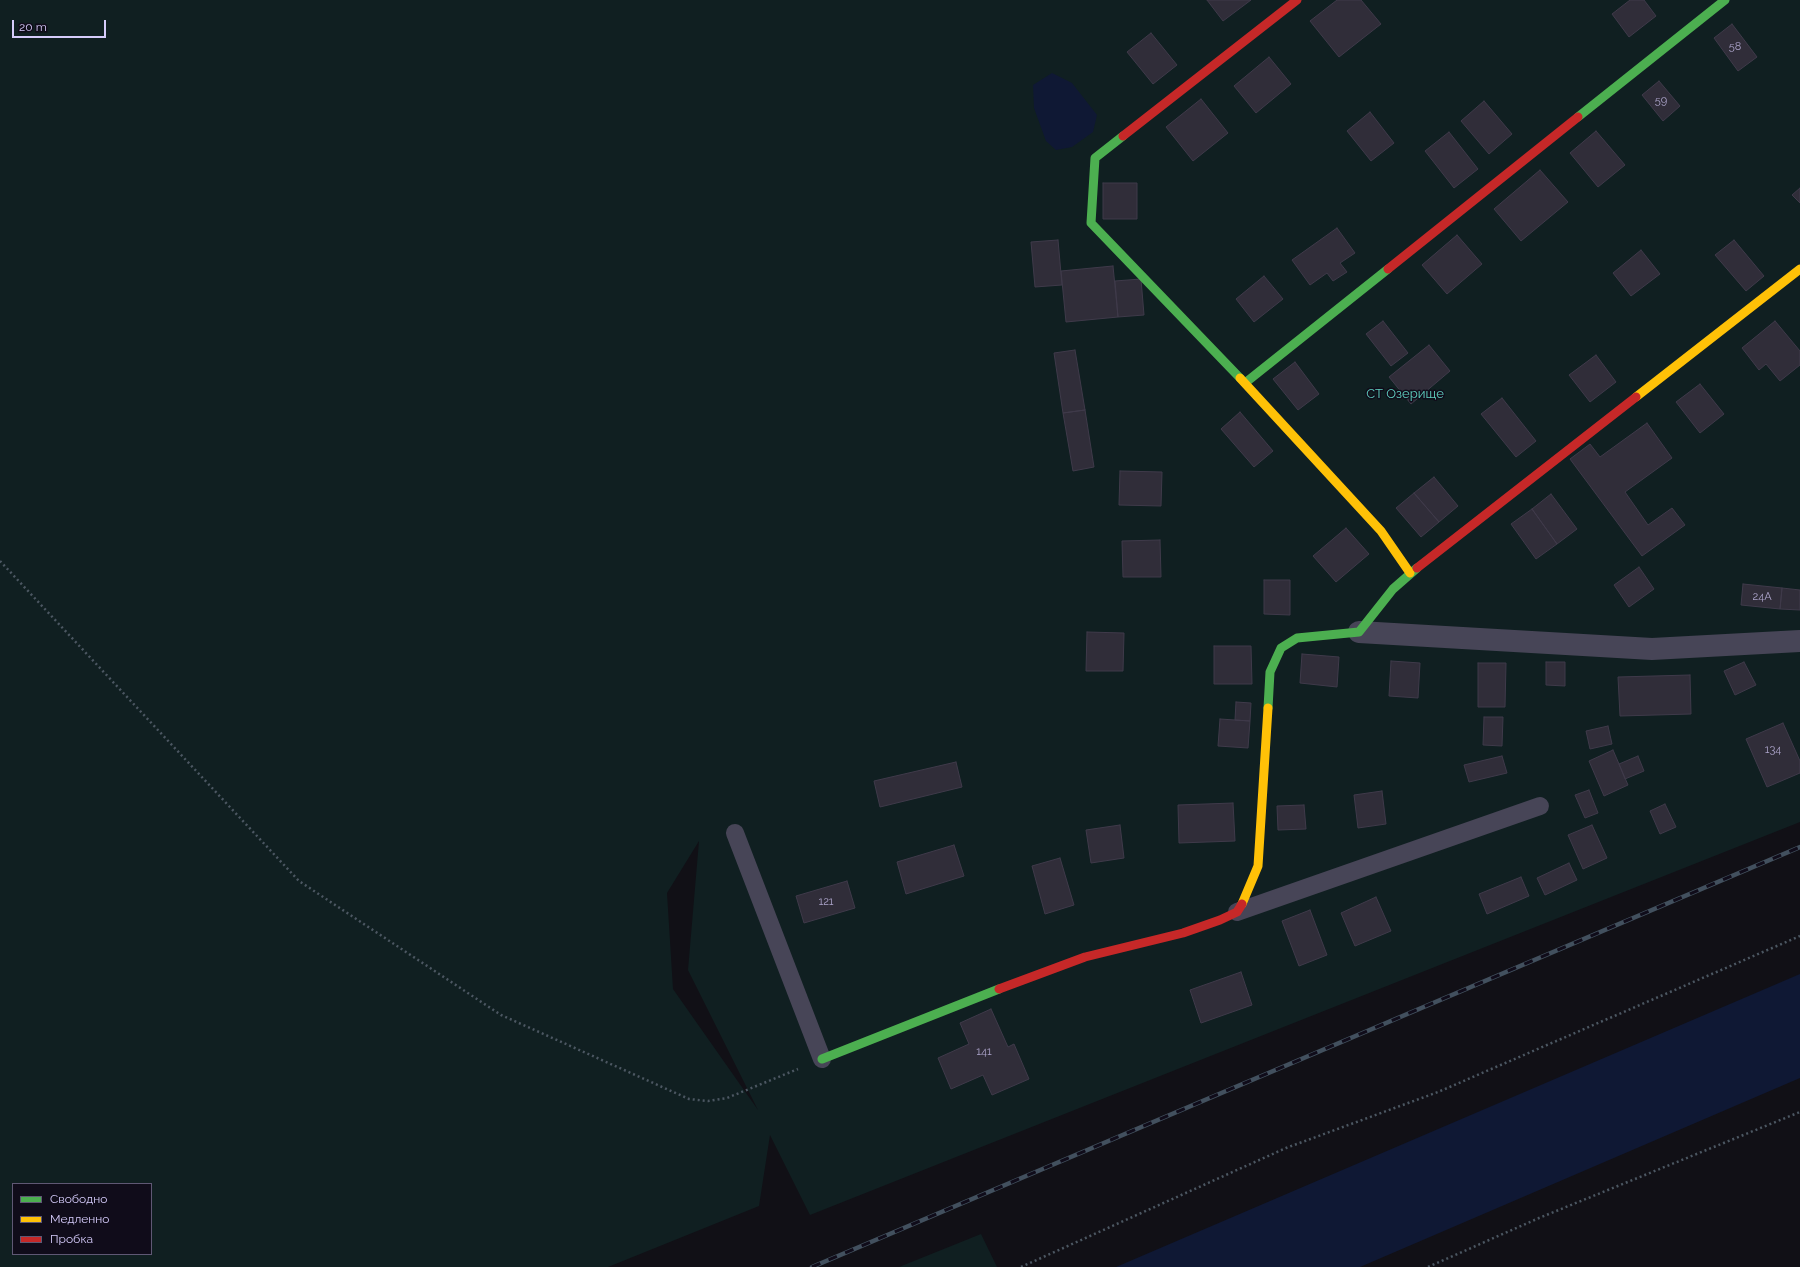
<!DOCTYPE html>
<meta charset="utf-8">
<style>
body{margin:0}
#map{position:relative;width:1800px;height:1267px;overflow:hidden;background:#111016;font-family:Raleway,sans-serif}
canvas{display:block}
.legend{position:absolute;left:12px;top:1183px;width:140px;height:72px;box-sizing:border-box;background:#100c1a;border:1px solid #5f5874;margin:0;padding:5px 7px;list-style:none;font-size:12px;color:#d5cbfa}
.legend li{display:flex;align-items:center;gap:8px;height:20px}
.legend b{width:20px;border:1px solid #5f5874}
.scale{position:absolute;left:12px;top:20px;width:94px;height:18px;box-sizing:border-box;border:2px solid #d5cbfa;border-top:0;padding-left:5px;font-size:12px;line-height:14px;white-space:nowrap;color:#d5cbfa;-webkit-text-stroke:3px #100c1a;paint-order:stroke}
</style>
<div id="map">
<canvas width="1800" height="1267"></canvas>
<ul class="legend">
<li><b style="height:5px;background:#4caf50"></b>Свободно</li>
<li><b style="height:5px;background:#ffc107"></b>Медленно</li>
<li><b style="height:5px;background:#c62828"></b>Пробка</li>
</ul>
<div class="scale">20 m</div>
</div>
<script>
const context = document.querySelector('canvas').getContext('2d');
context.lineJoin = 'round';
function fill(path, color) { context.fillStyle = color; context.fill(path, 'evenodd'); }
const toPath = rows => new Path2D(rows.map(r => 'M' + r).join(''));
function strokePath(path, color, width, dash) { context.strokeStyle = color; context.lineWidth = width; context.lineCap = dash ? 'butt' : 'round'; context.setLineDash(dash || []); context.stroke(path); }
function write(font, color, halo, rows, align = 'center') {
  context.font = font + ' Raleway,sans-serif'; context.lineWidth = 3; context.setLineDash([]); context.textBaseline = 'middle'; context.strokeStyle = halo; context.fillStyle = color; for (const [text, x, y, turn = 0] of rows) {
    context.save(); context.translate(x, y); context.rotate((+turn || 0) * Math.PI / 180); context.textAlign = isNaN(turn) ? turn : align; if (halo) context.strokeText(text, 0, 0); context.fillText(text, 0, 0); context.restore();
  }
}
const green = toPath([
 [0,0,1800,0,1800,822,810,1215,770,1135,759,1206,608,1267,0,1267],
 [699,841,688,970,758,1110,673,989,667,893],
 [13,1184,151,1184,151,1254,13,1254],
 [981,1234,997,1267,899,1267]
]);
const water = toPath([
 [1052,73,1072,83,1097,115,1093,132,1072,147,1056,150,1046,141,1034,108,1033,85],
 [1800,974,1800,1078,1360,1267,1116,1267]
]);
const building = toPath([
 [1207,0,1251,0,1223,21,1207,0],
 [1337,0,1361,0,1381,24,1339,57,1310,21,1337,0],
 [1630,0,1644,0,1656,16,1629,37,1612,14,1630,0],
 [1732,24,1757,57,1738,71,1714,38,1732,24],
 [1151,33,1177,65,1153,84,1127,52,1151,33],
 [1269,57,1291,84,1256,113,1234,86,1269,57],
 [1659,81,1680,106,1663,121,1642,95,1659,81],
 [1201,99,1228,133,1193,161,1166,127,1201,99],
 [1484,101,1512,134,1489,154,1461,121,1484,101],
 [1370,112,1394,143,1371,161,1347,131,1370,112],
 [1596,131,1625,165,1598,187,1570,153,1596,131],
 [1449,132,1478,169,1454,188,1425,151,1449,132],
 [1540,170,1568,202,1521,241,1494,209,1540,170],
 [1103,183,1137,183,1137,219,1103,219,1103,183],
 [1800,188,1800,203,1792,195,1800,188],
 [1337,228,1355,253,1340,263,1347,272,1333,281,1327,273,1310,285,1292,260,1337,228],
 [1457,235,1482,264,1447,294,1422,265,1457,235],
 [1058,240,1062,285,1035,287,1031,242,1058,240],
 [1734,240,1764,276,1746,291,1715,255,1734,240],
 [1641,250,1660,274,1631,296,1613,273,1641,250],
 [1113,266,1118,317,1066,322,1061,271,1113,266],
 [1264,276,1283,299,1254,322,1236,299,1264,276],
 [1141,279,1144,315,1118,317,1115,281,1141,279],
 [1383,321,1408,353,1391,366,1366,334,1383,321],
 [1775,321,1800,351,1800,365,1780,381,1766,364,1759,370,1742,348,1775,321],
 [1429,345,1450,371,1411,404,1389,377,1429,345],
 [1075,350,1085,410,1063,413,1054,353,1075,350],
 [1596,355,1616,382,1590,402,1569,375,1596,355],
 [1295,362,1319,394,1298,410,1273,379,1295,362],
 [1700,384,1724,414,1700,433,1676,402,1700,384],
 [1502,398,1536,441,1516,457,1481,414,1502,398],
 [1085,410,1094,467,1073,471,1063,413,1085,410],
 [1240,412,1273,451,1254,467,1221,429,1240,412],
 [1647,423,1672,458,1625,492,1648,525,1672,508,1685,525,1642,556,1570,459,1590,444,1600,457,1647,423],
 [1120,471,1162,472,1161,506,1119,505,1120,471],
 [1434,477,1458,506,1439,522,1414,493,1434,477],
 [1414,493,1439,522,1421,537,1396,508,1414,493],
 [1551,494,1577,529,1557,544,1532,509,1551,494],
 [1532,509,1557,544,1536,559,1511,524,1532,509],
 [1346,528,1369,554,1336,582,1313,556,1346,528],
 [1160,540,1161,577,1123,577,1122,541,1160,540],
 [1639,567,1654,589,1629,607,1614,585,1639,567],
 [1264,580,1290,580,1290,615,1264,614,1264,580],
 [1743,584,1782,588,1780,609,1741,605,1743,584],
 [1782,588,1800,590,1800,610,1780,609,1782,588],
 [1087,632,1124,633,1123,671,1086,671,1087,632],
 [1214,646,1251,646,1252,684,1214,684,1214,646],
 [1302,654,1339,657,1337,687,1300,683,1302,654],
 [1391,661,1420,663,1418,698,1389,696,1391,661],
 [1546,662,1565,662,1565,686,1546,685,1546,662],
 [1744,662,1756,685,1735,695,1724,671,1744,662],
 [1478,663,1506,663,1505,707,1478,707,1478,663],
 [1690,675,1691,714,1620,716,1618,677,1690,675],
 [1236,702,1251,703,1250,721,1235,720,1236,702],
 [1484,717,1503,717,1502,746,1483,745,1484,717],
 [1220,719,1250,721,1248,748,1218,746,1220,719],
 [1783,723,1800,761,1800,773,1767,787,1746,739,1783,723],
 [1608,726,1612,744,1590,749,1586,731,1608,726],
 [1613,750,1628,785,1604,796,1589,761,1613,750],
 [1502,756,1507,773,1469,782,1464,765,1502,756],
 [1638,756,1644,771,1625,779,1619,764,1638,756],
 [956,762,962,787,880,807,874,781,956,762],
 [1589,790,1598,813,1585,818,1575,795,1589,790],
 [1382,791,1386,824,1358,828,1354,795,1382,791],
 [1233,803,1235,841,1179,843,1178,805,1233,803],
 [1665,804,1676,827,1660,834,1650,811,1665,804],
 [1304,805,1306,829,1278,830,1277,806,1304,805],
 [1120,825,1124,858,1091,863,1086,830,1120,825],
 [1592,825,1607,858,1583,869,1568,835,1592,825],
 [954,845,964,876,906,894,897,862,954,845],
 [1060,858,1074,905,1045,914,1032,866,1060,858],
 [1569,863,1577,880,1545,895,1537,878,1569,863],
 [1521,877,1529,896,1487,914,1479,894,1521,877],
 [847,881,855,908,804,923,796,896,847,881],
 [1376,897,1391,931,1355,946,1341,913,1376,897],
 [1310,910,1327,955,1299,966,1282,921,1310,910],
 [1241,972,1252,1005,1201,1023,1190,990,1241,972],
 [991,1009,1008,1047,1014,1044,1029,1079,992,1095,983,1075,951,1089,938,1058,969,1044,960,1023,991,1009]
]);
const path = toPath([
 [0,561,299,881,501,1015,689,1099,708,1101,727,1098,798,1069],
 [1021,1267,1286,1148,1438,1092,1800,936],
 [1428,1267,1539,1218,1800,1112]
]);
const lane = toPath([
 [735,833,822,1059],
 [1237,912,1540,806]
]);
const street = toPath([
 [1359,632,1652,649,1800,641]
]);
const fast = toPath([
 [1578,117,1725,0],
 [1123,136,1095,158,1091,223,1240,378],
 [1245,383,1388,269],
 [1268,708,1270,672,1281,648,1297,638,1359,632,1393,589,1417,568],
 [822,1059,999,989]
]);
const slow = toPath([
 [1240,378,1381,531,1410,573],
 [1636,397,1800,269],
 [1242,904,1258,866,1268,708]
]);
const jam = toPath([
 [1123,136,1297,0],
 [1388,269,1578,117],
 [1417,568,1636,397],
 [999,989,1085,957,1183,933,1220,920,1237,912,1242,904]
]);
const rail = toPath([
 [812,1267,1800,847]
]);
const numberNames = [
 ["58",1735,47],
 ["59",1661,101],
 ["24А",1762,597],
 ["134",1773,750],
 ["121",826,902],
 ["141",984,1052]
];
const parkNames = [
 ["СТ Озерище",1405,394]
];
fill(green, '#101f21');
fill(water, '#0f1834');
fill(building, '#302d39');
strokePath(building, '#3f3a4a', 1);
strokePath(path, '#4c5762', 2.5, [2, 3]);
strokePath(lane, '#474557', 18);
strokePath(street, '#474557', 22);
strokePath(fast, '#4caf50', 9);
strokePath(slow, '#ffc107', 9);
strokePath(jam, '#c62828', 9);
strokePath(rail, '#42505e', 4.5);
strokePath(rail, '#100c1a', 3, [9]);
write('11px', '#aca4ca', null, numberNames);
write('13px', '#60d0c1', '#100c1a', parkNames);
</script>
